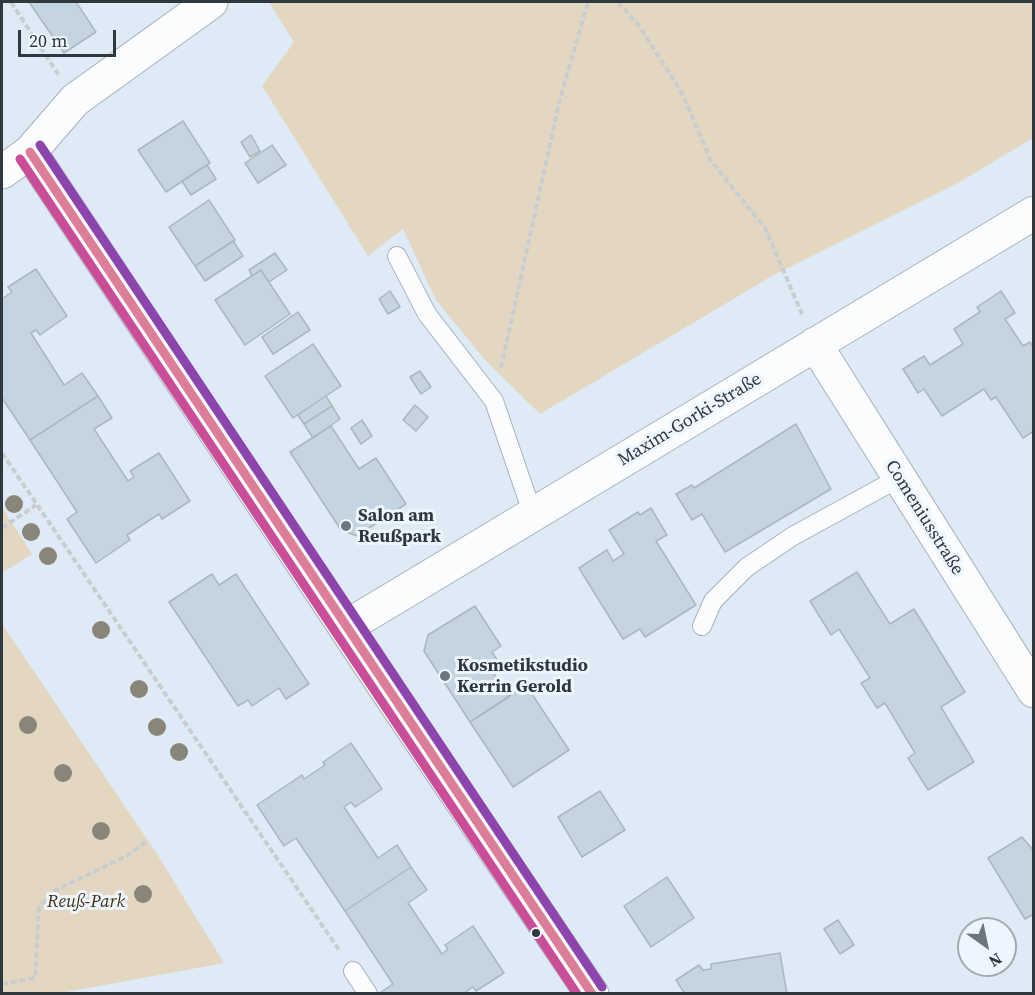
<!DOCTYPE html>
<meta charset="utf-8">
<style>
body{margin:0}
#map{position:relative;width:1035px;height:995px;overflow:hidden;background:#deeaf5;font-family:"Source Serif 4",serif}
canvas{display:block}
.frame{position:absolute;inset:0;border:3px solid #2f383f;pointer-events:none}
.north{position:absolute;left:957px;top:917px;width:60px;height:60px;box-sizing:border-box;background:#edf6fe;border:2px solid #a1aab2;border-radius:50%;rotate:147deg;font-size:16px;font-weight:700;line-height:24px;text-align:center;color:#2f383f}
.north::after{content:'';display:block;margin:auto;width:21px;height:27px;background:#6c767f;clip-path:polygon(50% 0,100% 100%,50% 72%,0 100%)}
.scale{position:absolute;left:18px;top:30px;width:98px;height:27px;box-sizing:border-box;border:3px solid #2f383f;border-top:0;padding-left:8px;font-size:18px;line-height:21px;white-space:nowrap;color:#2f383f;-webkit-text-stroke:4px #edf6fe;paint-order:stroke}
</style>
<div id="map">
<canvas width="1035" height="995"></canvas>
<div class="frame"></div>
<div class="north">N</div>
<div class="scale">20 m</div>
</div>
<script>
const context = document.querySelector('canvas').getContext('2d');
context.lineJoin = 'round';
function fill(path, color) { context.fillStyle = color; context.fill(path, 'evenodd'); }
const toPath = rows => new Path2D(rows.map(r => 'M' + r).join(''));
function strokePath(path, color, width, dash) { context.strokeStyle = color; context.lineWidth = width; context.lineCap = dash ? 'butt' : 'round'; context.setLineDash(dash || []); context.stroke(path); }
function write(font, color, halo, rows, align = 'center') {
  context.font = font + ' "Source Serif 4",serif'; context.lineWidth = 6; context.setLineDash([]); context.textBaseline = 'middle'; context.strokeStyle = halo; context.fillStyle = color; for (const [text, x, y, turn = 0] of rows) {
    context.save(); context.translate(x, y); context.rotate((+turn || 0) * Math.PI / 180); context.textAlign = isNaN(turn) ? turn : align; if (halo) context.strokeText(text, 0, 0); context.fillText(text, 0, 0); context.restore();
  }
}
const green = toPath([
 [269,2,1033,2,1033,138,958,183,772,276,540,414,486,361,436,300,403,229,368,256,262,86,294,42],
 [2,507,32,554,2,573],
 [2,624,157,854,224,963,61,993,2,993]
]);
const building = toPath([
 [29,2,76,2,96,32,64,53,29,2],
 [183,121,210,163,166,192,138,150,183,121],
 [251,135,260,151,250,157,241,142,251,135],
 [272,145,286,165,258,183,245,163,272,145],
 [207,165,216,179,191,195,182,181,207,165],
 [209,200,235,240,195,266,169,227,209,200],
 [233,241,243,256,205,281,195,266,233,241],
 [275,253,287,270,269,282,261,270,252,276,249,270,275,253],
 [36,269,67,316,40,335,36,330,31,333,64,385,82,373,98,396,30,440,2,398,2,299,12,292,8,287,36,269],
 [261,270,290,314,245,345,215,300,261,270],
 [390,291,400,307,388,314,379,299,390,291],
 [1001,291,1015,313,1005,319,1023,346,1030,342,1034,348,1034,431,1023,438,996,397,991,400,984,389,942,416,924,389,918,393,903,369,924,356,930,365,963,344,954,329,980,312,977,307,1001,291],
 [298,312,310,330,273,354,262,337,298,312],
 [313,344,341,386,293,418,265,376,313,344],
 [420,371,431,387,421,394,410,377,420,371],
 [98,396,112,418,94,429,128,481,134,477,130,471,159,453,190,501,162,519,159,514,127,535,130,540,96,563,67,519,77,512,30,440,98,396],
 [326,396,332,406,304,424,298,415,326,396],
 [415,405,428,417,416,431,403,420,415,405],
 [332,406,340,419,313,438,304,424,332,406],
 [362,420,372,436,361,444,351,428,362,420],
 [796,424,831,489,725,552,702,514,692,520,676,494,692,485,694,488,796,424],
 [331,426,359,469,376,458,406,504,357,536,341,530,290,452,331,426],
 [651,508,667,535,656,541,696,605,645,637,640,629,623,639,579,568,607,550,613,561,624,554,609,530,638,512,640,515,651,508],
 [857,572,890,624,914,609,965,692,941,707,974,762,928,790,908,758,915,753,885,703,877,708,861,683,870,678,839,629,831,635,810,601,857,572],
 [212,574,219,585,236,574,309,684,286,699,279,688,252,706,248,700,238,706,169,602,212,574],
 [475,606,501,646,492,652,498,661,489,666,509,697,470,722,424,651,428,635,475,606],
 [526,685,569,750,513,787,470,722,526,685],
 [351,743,382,789,355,807,351,802,344,807,378,858,397,845,411,867,345,911,296,838,284,846,257,805,302,775,304,779,325,765,323,762,351,743],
 [600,791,625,830,582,857,558,817,600,791],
 [1022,837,1034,851,1034,914,1025,919,988,858,1022,837],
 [411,867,427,890,408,903,442,954,448,949,445,945,473,926,504,973,476,991,473,987,463,994,382,994,381,992,393,984,345,911,411,867],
 [667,877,694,918,651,947,624,906,667,877],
 [838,920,854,945,840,954,824,929,838,920],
 [780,953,787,994,685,994,676,980,699,965,703,970,711,969,711,964,780,953]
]);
const path = toPath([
 [11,2,58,74],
 [618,2,640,27,683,95,711,161,765,228,802,314],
 [501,368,559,103,588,2],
 [2,453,339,950],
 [2,528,36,505],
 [2,984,35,978,39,908,50,893,127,856,148,840]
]);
const lane = toPath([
 [397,256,427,314,494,401,533,515],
 [702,626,713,601,747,567,793,536,899,478],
 [353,971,368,994]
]);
const street = toPath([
 [30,152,380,680,592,994],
 [2,172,30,152,75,100,211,2],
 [815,344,1034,691],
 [346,627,1034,213]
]);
const bus1 = toPath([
 [30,152,592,994]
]);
const bus2 = toPath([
 [20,159,577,994]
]);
const bus3 = toPath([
 [40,145,602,987]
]);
const trees = [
 [14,504],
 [31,532],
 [48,556],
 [101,630],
 [139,689],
 [28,725],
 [157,727],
 [179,752],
 [63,773],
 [101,831],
 [143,894]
];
const markers = [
 [346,526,6,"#6c767f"],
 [445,676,6,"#6c767f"],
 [536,933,5,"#2f383f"]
];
const streetNames = [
 ["Maxim-Gorki-Straße",690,420,-31],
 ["Comeniusstraße",924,518,58]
];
const poiNames = [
 ["Salon am",358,516],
 ["Reußpark",358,537],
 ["Kosmetikstudio",457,666],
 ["Kerrin Gerold",457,687]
];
const parkNames = [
 ["Reuß-Park",86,902]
];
fill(green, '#e4d7c2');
fill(building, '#c4d4e0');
strokePath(building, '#acb6be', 1.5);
strokePath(lane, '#a8b1b9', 20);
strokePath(street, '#a8b1b9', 35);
strokePath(path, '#c8cdd0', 4, [6, 3]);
strokePath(lane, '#fafcfe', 18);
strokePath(street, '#fafcfe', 33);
strokePath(bus1, '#dd7e99', 9);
strokePath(bus2, '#ca4e97', 9);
strokePath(bus3, '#8e44ad', 9);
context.fillStyle = '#8a8579';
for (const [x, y] of trees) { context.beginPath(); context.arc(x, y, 9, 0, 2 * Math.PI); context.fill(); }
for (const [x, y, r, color] of markers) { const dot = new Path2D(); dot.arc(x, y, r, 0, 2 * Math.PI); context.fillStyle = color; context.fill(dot); strokePath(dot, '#edf6fe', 2); }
write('18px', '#2f383f', '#edf6fe', streetNames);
write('bold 18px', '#2f383f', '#edf6fe', poiNames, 'left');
write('italic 18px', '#463213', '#edf6fe', parkNames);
</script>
